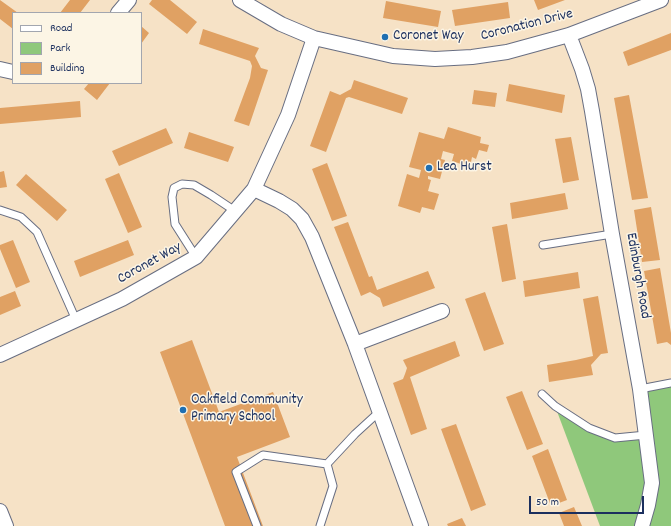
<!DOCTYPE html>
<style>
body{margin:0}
#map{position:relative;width:671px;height:526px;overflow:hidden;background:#f6e2c6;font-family:Dekko,sans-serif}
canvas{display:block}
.legend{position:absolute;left:12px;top:12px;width:130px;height:72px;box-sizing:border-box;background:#fcf5e5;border:1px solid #a2a6af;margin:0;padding:5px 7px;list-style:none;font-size:12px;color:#1b2f5e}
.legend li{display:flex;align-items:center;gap:8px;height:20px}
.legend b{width:20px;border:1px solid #a2a6af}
.scale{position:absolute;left:529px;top:496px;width:115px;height:18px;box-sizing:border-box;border:2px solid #1b2f5e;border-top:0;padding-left:5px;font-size:12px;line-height:14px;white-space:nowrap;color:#1b2f5e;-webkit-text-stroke:3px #fcf5e5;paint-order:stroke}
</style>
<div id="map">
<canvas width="671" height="526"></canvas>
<ul class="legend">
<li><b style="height:5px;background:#fff"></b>Road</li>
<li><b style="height:11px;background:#8fc87b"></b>Park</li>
<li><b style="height:11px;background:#e0a163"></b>Building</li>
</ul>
<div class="scale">50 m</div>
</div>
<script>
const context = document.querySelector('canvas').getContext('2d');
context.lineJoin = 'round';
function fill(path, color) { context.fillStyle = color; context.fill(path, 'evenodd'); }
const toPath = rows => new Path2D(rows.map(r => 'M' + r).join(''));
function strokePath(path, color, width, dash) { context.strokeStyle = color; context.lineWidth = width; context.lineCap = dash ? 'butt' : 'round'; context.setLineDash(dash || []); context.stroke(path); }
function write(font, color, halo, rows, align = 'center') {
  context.font = font + ' Dekko,sans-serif'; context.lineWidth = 3; context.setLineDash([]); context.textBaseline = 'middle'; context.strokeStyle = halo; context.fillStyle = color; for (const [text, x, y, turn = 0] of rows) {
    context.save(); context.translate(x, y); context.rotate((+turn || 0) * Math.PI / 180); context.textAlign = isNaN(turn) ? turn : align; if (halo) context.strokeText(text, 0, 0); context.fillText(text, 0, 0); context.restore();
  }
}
const green = toPath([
 [671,383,671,526,600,526,555,406,615,438,646,435,640,389]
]);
const building = toPath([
 [0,0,18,13,13,13,13,29,0,19],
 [70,0,90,0,80,13,60,13],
 [152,0,170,0,197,22,187,34,149,4],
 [534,0,565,0,538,10],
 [386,1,441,11,438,27,383,18],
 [508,2,510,18,455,26,452,10],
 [141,26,149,33,141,44],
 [203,29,259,48,255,56,261,68,268,70,249,126,234,121,250,78,252,66,250,61,199,44],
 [671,33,671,50,628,66,623,52],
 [354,80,408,98,402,114,349,97,346,98,326,152,310,146,330,91,340,95,351,89],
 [89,83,110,83,97,100,84,89],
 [509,84,565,95,562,113,506,101],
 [474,90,497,93,495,107,472,104],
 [629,95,648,198,632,200,614,98],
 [80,101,81,117,0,124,0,108],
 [448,127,481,137,480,143,489,145,487,152,479,150,476,159,472,157,470,167,452,161,454,154,443,151,441,159,445,160,440,179,428,176,428,179,431,180,428,191,439,194,434,210,422,207,420,213,398,206,407,174,419,178,421,170,409,167,419,132,444,139],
 [166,128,173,143,119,166,112,151],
 [189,132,234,147,228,162,184,148],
 [571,137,579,180,563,183,555,139],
 [327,163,347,216,332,221,312,169],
 [4,171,7,187,0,188,0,172],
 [119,173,142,227,128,233,105,179],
 [26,174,67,210,57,221,16,185],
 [565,193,568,209,512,219,510,203],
 [651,207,660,260,642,262,634,210],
 [348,222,369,277,372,276,377,290,428,271,435,288,383,307,380,298,370,292,361,296,334,227],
 [507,224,516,279,502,282,492,227],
 [13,240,30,282,16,288,0,249,0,245],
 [128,240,134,255,80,277,74,261],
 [660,268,671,333,671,345,667,342,657,344,644,271],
 [578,272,580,288,525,297,523,281],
 [15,291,21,306,0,315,0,297],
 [485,292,504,344,484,351,465,299],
 [598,296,608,353,601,354,591,365,593,375,549,382,547,365,576,360,593,356,583,299],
 [192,340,219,412,273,392,290,437,237,457,263,526,225,526,160,352],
 [455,341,460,356,410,377,427,429,411,435,393,383,403,379,405,374,407,368,403,360],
 [522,391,543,444,527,450,506,397],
 [456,424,486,505,471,511,441,429],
 [548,449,567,500,551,506,532,456],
 [574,507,582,526,564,526,559,513],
 [462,518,466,526,448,526,447,524]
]);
const lane = toPath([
 [0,210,21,217,37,232,76,320],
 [543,245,612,234],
 [196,257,175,224,172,197,174,188,182,184,194,185,211,195,235,211],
 [640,389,671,383],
 [542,394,555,406,589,428,615,438,646,435],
 [327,464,355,434,379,412],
 [257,526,236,472,263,455,327,464],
 [320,526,333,486,327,464]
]);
const street = toPath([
 [240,0,281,24,314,38,393,56,435,59,472,57,507,52,569,35,661,0],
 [118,13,129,0],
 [569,35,582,69,588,89,592,111,612,234,640,389,652,483,648,505,642,526],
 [0,69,13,72],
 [254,189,279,201,292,209,302,219,312,237,355,344,421,526],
 [355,344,442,311],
 [0,355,122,299,196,257,254,189,288,115,314,38],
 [0,511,6,526]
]);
const markers = [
 [385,37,4,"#1f6fb2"],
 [429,168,4,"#1f6fb2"],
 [183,410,4,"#1f6fb2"]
];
const streetNames = [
 ["Coronation Drive",527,26,-14],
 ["Coronet Way",150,264,-29],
 ["Edinburgh Road",637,276,80]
];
const poiNames = [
 ["Coronet Way",393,37],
 ["Lea Hurst",437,168],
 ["Oakfield Community",191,401],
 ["Primary School",191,418]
];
fill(green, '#8fc87b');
fill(building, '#e0a163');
strokePath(lane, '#686e82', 9);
strokePath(street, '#686e82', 16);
strokePath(lane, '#fff', 7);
strokePath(street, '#fff', 14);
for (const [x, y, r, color] of markers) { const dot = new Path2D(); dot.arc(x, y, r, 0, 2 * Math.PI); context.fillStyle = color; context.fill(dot); strokePath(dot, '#fcf5e5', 1.5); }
write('15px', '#1b2f5e', '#fcf5e5', streetNames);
write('15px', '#1b2f5e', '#fcf5e5', poiNames, 'left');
</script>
